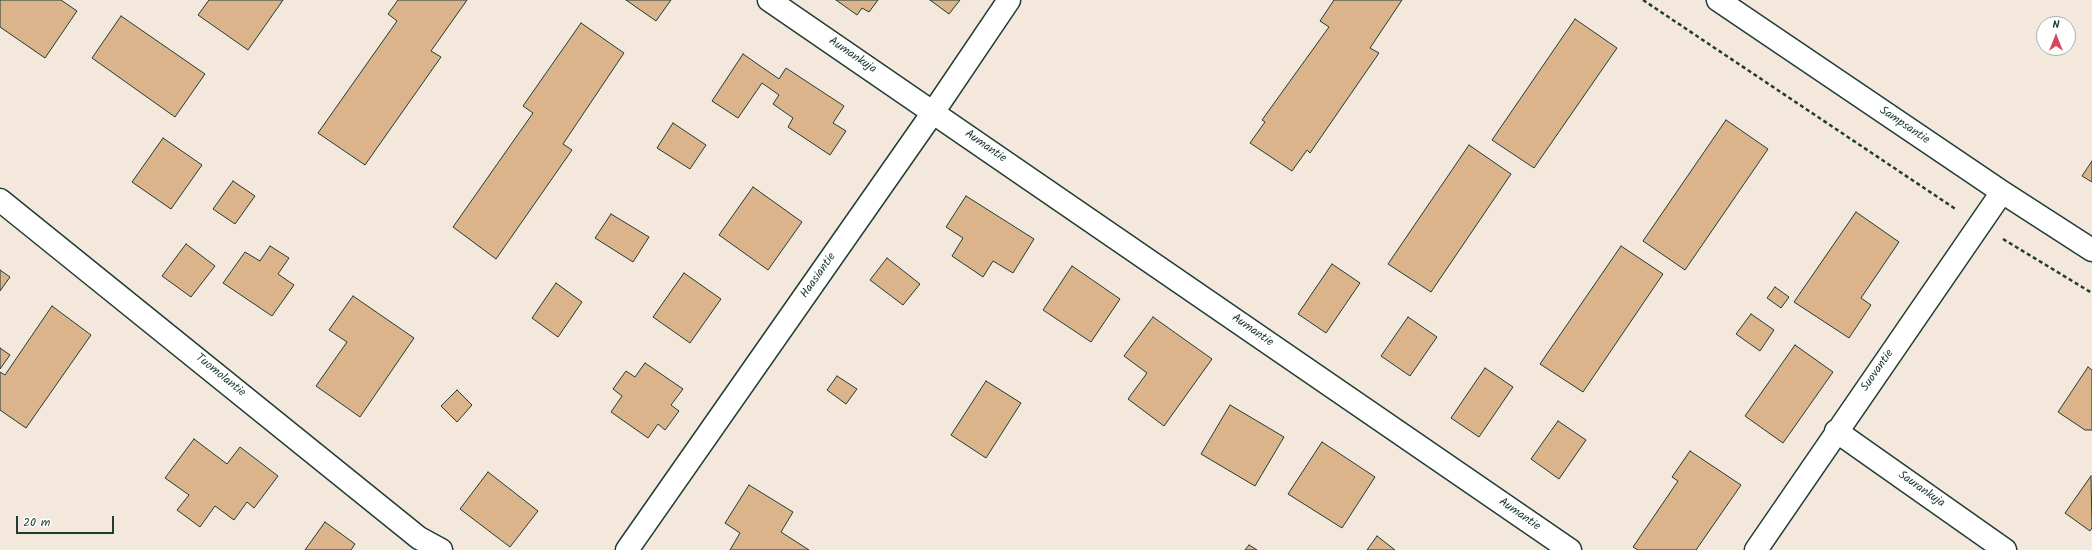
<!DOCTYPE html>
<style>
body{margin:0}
#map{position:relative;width:2092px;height:550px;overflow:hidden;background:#f4e8dc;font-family:Kalam,sans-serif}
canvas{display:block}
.north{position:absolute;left:2036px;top:16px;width:40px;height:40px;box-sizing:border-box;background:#fff;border:1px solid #a5b1ae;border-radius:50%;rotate:0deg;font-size:11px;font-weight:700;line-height:16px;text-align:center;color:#1f3d34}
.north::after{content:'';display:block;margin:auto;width:14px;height:18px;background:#d1495b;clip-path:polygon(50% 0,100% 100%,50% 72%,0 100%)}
.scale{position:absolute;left:16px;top:516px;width:98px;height:18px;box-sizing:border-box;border:2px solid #1f3d34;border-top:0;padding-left:5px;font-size:12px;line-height:14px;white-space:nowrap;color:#1f3d34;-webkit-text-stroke:3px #fff;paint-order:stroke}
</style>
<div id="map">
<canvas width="2092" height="550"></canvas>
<div class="north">N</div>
<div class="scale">20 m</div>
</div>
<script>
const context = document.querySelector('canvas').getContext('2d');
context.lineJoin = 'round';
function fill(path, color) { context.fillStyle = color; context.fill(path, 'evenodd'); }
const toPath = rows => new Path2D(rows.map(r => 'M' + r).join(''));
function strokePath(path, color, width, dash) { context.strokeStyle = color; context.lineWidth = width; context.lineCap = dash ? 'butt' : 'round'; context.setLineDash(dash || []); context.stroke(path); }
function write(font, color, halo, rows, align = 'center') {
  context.font = font + ' Kalam,sans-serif'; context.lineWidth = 3; context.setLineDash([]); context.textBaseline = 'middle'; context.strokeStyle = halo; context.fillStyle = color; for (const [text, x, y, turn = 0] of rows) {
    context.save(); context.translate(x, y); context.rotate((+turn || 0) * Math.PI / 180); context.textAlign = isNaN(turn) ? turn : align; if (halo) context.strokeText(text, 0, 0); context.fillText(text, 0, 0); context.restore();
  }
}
const building = toPath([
 [0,0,61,0,77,11,45,58,0,27,0,0],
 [209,0,283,0,248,50,198,15,209,0],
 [398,0,467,0,431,51,441,57,365,165,318,133,397,21,388,14,398,0],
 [626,0,671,0,656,21,626,0],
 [836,0,878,0,869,12,862,8,857,15,836,0],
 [930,0,960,0,949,14,930,0],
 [1334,0,1402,0,1370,48,1379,53,1310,153,1307,150,1292,171,1250,143,1265,122,1262,120,1329,27,1320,21,1334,0],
 [121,16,205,74,175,117,92,58,121,16],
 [1575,19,1617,48,1534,168,1492,140,1575,19],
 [581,23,624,53,563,144,572,150,496,259,453,227,533,113,523,106,581,23],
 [743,54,779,79,786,68,844,106,833,123,846,131,830,155,788,127,793,118,773,104,779,95,762,83,738,118,712,101,743,54],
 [1726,120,1768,149,1685,270,1643,241,1726,120],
 [673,123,706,145,690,169,657,148,673,123],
 [163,138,202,165,171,209,132,182,163,138],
 [1469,145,1511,174,1431,292,1388,264,1469,145],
 [2092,161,2092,182,2082,176,2092,161],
 [233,181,255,196,235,224,213,209,233,181],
 [753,187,802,222,768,270,719,235,753,187],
 [966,196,1034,239,1013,273,993,261,983,277,952,256,963,238,946,227,966,196],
 [1856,212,1899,242,1861,298,1871,305,1849,338,1794,302,1856,212],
 [611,214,649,237,633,262,595,238,611,214],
 [186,244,215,266,191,297,162,276,186,244],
 [270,246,289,258,278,274,294,285,272,316,223,283,245,252,260,261,270,246],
 [1621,246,1663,274,1583,392,1540,364,1621,246],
 [887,258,920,284,903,305,870,280,887,258],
 [1332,264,1360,283,1326,333,1298,314,1332,264],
 [1072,266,1120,299,1091,342,1043,310,1072,266],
 [0,270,10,277,0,291,0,270],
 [684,273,721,299,690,343,653,317,684,273],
 [556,283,582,302,558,337,532,318,556,283],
 [1775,287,1789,297,1781,308,1767,298,1775,287],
 [353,296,414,338,360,417,316,386,347,342,329,330,353,296],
 [52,306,91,335,26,428,0,410,0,372,5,375,52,306],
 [1751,314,1774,330,1760,351,1736,334,1751,314],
 [1153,317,1212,359,1164,426,1128,399,1147,373,1124,356,1153,317],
 [1408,317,1437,337,1410,376,1381,356,1408,317],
 [1795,345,1833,372,1783,443,1745,416,1795,345],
 [0,348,10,355,0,369,0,348],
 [645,363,683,389,671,405,679,411,665,430,658,424,648,438,611,412,622,396,613,389,626,371,635,377,645,363],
 [2088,367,2092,370,2092,430,2085,430,2058,412,2088,367],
 [1485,368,1513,387,1479,437,1451,418,1485,368],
 [837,376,857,389,846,404,827,390,837,376],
 [986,381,1021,403,986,458,951,435,986,381],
 [457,390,472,405,457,422,441,406,457,390],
 [1230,405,1284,437,1255,486,1201,454,1230,405],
 [1558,421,1586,440,1559,479,1531,459,1558,421],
 [194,439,227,464,240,447,278,476,254,508,247,502,234,520,215,506,200,527,177,510,189,495,165,478,194,439],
 [1322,442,1375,477,1342,528,1288,494,1322,442],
 [1690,451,1741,485,1696,550,1638,550,1633,547,1678,481,1672,477,1690,451],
 [488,472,538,511,510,547,460,509,488,472],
 [2091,476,2092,528,2090,531,2065,513,2091,476],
 [749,485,793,512,781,532,809,550,730,550,740,533,725,523,749,485],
 [325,522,355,544,351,550,305,550,325,522],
 [1377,536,1395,550,1367,550,1377,536],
 [1249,545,1257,550,1245,550,1249,545]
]);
const path = toPath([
 [1643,0,1957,210],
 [2003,239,2092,293]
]);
const minor = toPath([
 [769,0,1570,550],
 [1718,0,2002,192,2092,250],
 [0,200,419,538,441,550],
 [1836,431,2005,550],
 [627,550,934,111,1009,0],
 [1756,550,2002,192]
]);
const streetNames = [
 ["Aumankuja",852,56,34],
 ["Sampsantie",1904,126,34],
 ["Aumantie",985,147,35],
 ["Haasiantie",819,276,-55],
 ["Aumantie",1252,331,35],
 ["Suovantie",1878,371,-55],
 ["Tuomolantie",220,376,39],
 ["Saurankuja",1921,490,35],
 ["Aumantie",1519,515,35]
];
fill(building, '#dbb48c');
strokePath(building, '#1f3d34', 1);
strokePath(minor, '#1f3d34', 25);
strokePath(path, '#1f3d34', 2.5, [4, 3]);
strokePath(minor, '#fff', 22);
write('12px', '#1f3d34', '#fff', streetNames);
</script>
